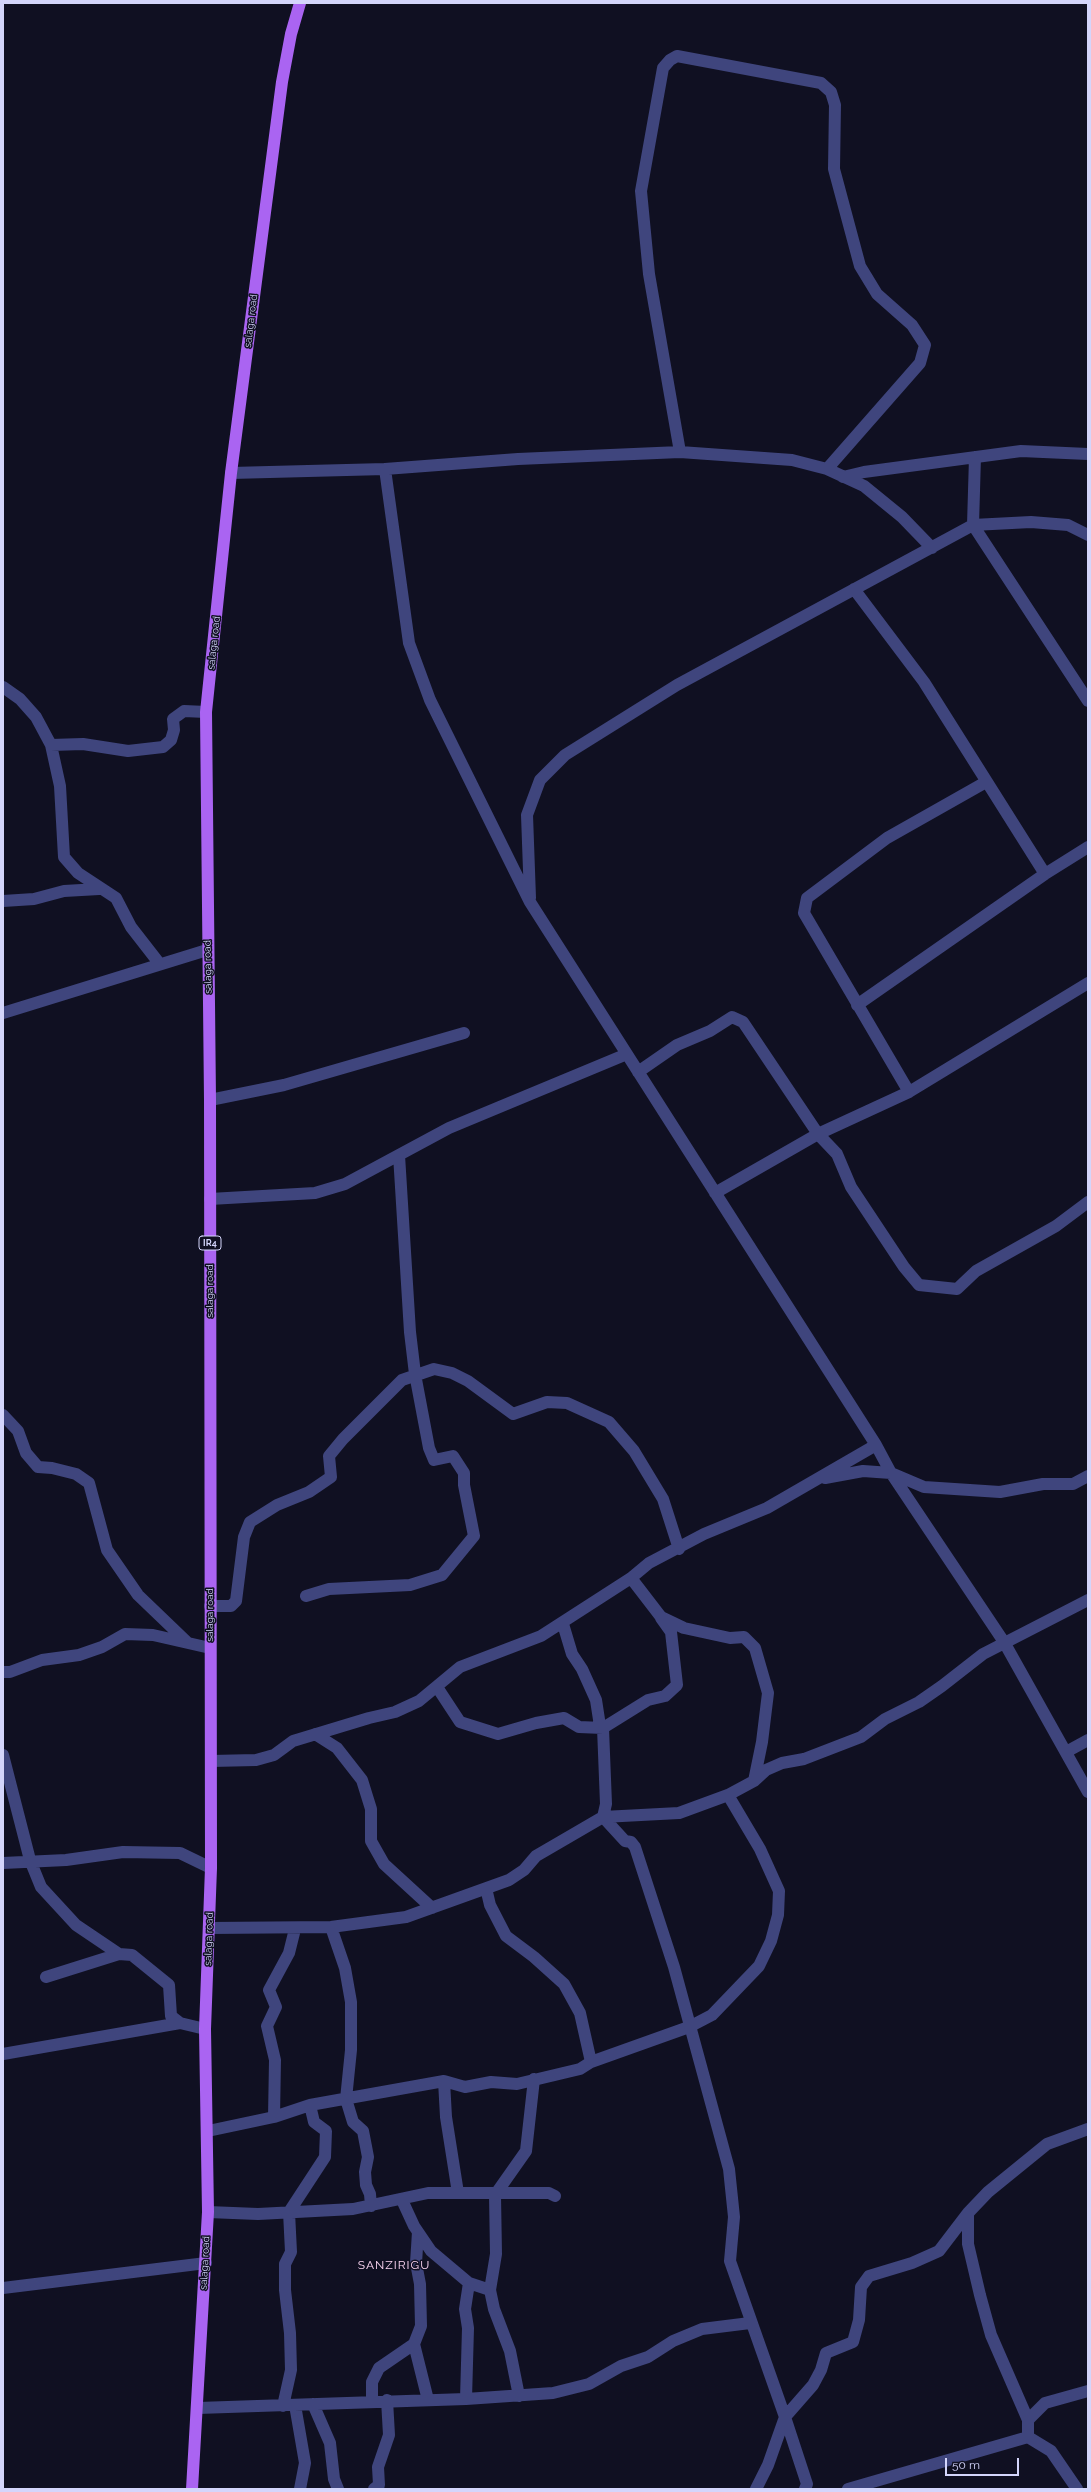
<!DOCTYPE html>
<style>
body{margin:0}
#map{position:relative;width:1091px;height:2492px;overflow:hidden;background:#101022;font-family:Raleway,sans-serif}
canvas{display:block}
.frame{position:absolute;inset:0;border:4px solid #d4d5fb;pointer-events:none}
.scale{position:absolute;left:945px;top:2458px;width:74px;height:18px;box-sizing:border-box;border:2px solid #d4d5fb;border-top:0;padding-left:5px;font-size:12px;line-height:14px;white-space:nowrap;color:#d4d5fb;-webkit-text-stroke:3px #101022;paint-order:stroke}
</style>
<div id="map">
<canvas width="1091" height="2492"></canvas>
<div class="frame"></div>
<div class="scale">50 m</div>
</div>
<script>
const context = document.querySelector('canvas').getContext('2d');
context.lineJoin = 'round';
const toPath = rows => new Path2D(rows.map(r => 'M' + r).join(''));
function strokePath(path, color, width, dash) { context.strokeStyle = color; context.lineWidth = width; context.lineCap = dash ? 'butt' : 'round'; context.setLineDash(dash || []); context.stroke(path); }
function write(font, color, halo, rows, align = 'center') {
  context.font = font + ' Raleway,sans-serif'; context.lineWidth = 3; context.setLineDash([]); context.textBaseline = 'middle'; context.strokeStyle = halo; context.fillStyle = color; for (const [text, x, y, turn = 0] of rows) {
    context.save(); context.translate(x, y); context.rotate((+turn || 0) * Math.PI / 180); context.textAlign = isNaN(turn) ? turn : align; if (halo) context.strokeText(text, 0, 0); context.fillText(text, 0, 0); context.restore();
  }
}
const minor = toPath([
 [680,452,649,274,641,191,663,68,670,60,677,56,821,83,831,92,835,105,834,169,860,266,877,294,912,325,925,345,920,363,827,469],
 [975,457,973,525,1088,701],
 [385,469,409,643,430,700,530,902,876,1445,891,1473,1004,1642,1088,1792],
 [231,473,385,469,518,459,680,452,792,460,827,469,864,486,902,517,932,548],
 [843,477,864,472,1021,451,1088,454],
 [854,589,924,682,1045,874],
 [3,687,20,699,36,717,51,745,60,786,64,857,78,873,116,898,131,927,159,963],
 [51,745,83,744,128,751,163,747,171,740,174,730,173,719,184,711,206,712],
 [530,898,527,815,540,780,565,755,677,685,973,525,1031,522,1068,525,1088,535],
 [3,901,34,899,64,891,99,889],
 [857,1005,1045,874,1088,847],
 [3,1013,207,950],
 [638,1072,677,1045,710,1031,732,1017,743,1022,818,1134,837,1154,851,1187,904,1267,919,1285,957,1289,976,1271,1056,1226,1088,1202],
 [909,1092,804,913,807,898,887,838,986,782],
 [210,1100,284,1085,464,1033],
 [715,1193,818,1134,909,1092,1088,983],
 [210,1199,315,1193,345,1184,449,1128,627,1054],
 [3,1415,18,1431,26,1453,38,1467,52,1468,76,1474,89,1483,107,1550,138,1595,188,1643],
 [825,1478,863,1471,891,1473,924,1487,1000,1492,1043,1484,1073,1484,1088,1476],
 [631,1578,661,1617,684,1628,730,1638,744,1637,755,1648,768,1693,762,1742,754,1781],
 [306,1596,329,1589,410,1585,442,1575,474,1536,464,1485,464,1473,453,1456,434,1460,429,1448,415,1374,410,1332,399,1155],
 [210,1606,231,1606,236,1601,244,1537,250,1522,277,1505,309,1492,331,1477,329,1456,343,1439,402,1380,434,1369,452,1373,468,1381,513,1414,547,1402,567,1403,609,1422,634,1451,663,1499,679,1549],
 [563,1624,572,1654,582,1669,596,1700,600,1726],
 [3,1672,10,1672,42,1660,79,1655,102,1647,125,1634,153,1635,210,1648],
 [437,1687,460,1722,498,1734,536,1723,564,1718,579,1727,603,1728],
 [315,1734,337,1748,362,1780,371,1809,371,1841,384,1864,432,1908],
 [1066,1752,1088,1740],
 [3,1755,30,1860,41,1887,76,1925,119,1954,132,1955,169,1985,171,2016,180,2023],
 [211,1761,256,1760,274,1755,293,1741,369,1718,395,1712,419,1701,460,1667,541,1636,631,1578,649,1563,704,1534,767,1508,876,1445],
 [603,1817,625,1841,631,1842,635,1847,674,1967,729,2169,734,2217,730,2261,785,2417,807,2484,805,2489],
 [603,1817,606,1804,603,1728,648,1700,665,1696,677,1685,671,1632,661,1618],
 [3,1863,66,1860,123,1852,180,1853,211,1868],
 [486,1888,490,1905,506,1936,534,1957,564,1984,580,2013,591,2062],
 [331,1927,345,1968,351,2002,351,2050,346,2099,353,2122,363,2131,368,2157,365,2172,366,2185,370,2194,371,2206],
 [209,1928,331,1927,406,1917,509,1880,524,1870,536,1856,603,1817,679,1813,728,1795,754,1781,766,1770,782,1763,804,1759,861,1737,885,1719,919,1702,942,1686,983,1654,1088,1600],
 [46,1977,119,1954],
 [3,2054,180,2023,205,2029],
 [444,2081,446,2117,458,2193],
 [274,2117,275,2060,267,2026,276,2007,269,1990,289,1953,295,1929],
 [208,2131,274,2117,310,2105,444,2081,465,2087,491,2082,517,2084,580,2069,591,2062,689,2027,712,2015,759,1966,771,1941,778,1915,779,1891,760,1849,728,1795],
 [402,2200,414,2226,431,2251,469,2283,490,2290],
 [208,2212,258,2214,353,2209,428,2193,549,2193,555,2196],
 [968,2213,968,2244,980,2295,991,2335,1028,2420,1028,2437],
 [3,2288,206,2263],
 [414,2344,428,2400],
 [519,2396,510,2351,494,2309,490,2290,496,2254,495,2195,526,2151,534,2079],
 [466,2399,468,2328,465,2309,469,2283],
 [372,2401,372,2382,379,2368,414,2344,421,2326,420,2284,416,2263,418,2232],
 [313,2404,330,2443,334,2479,338,2489],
 [295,2405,305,2463,300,2489],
 [283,2406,291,2370,290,2333,285,2290,285,2264,291,2252,289,2212,325,2157,326,2131,314,2122,310,2105],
 [198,2408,466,2399,553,2393,589,2384,621,2366,648,2357,673,2341,702,2329,750,2323],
 [1028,2420,1045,2403,1088,2391],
 [374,2489,379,2485,378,2467,389,2435,387,2400],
 [756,2489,768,2465,785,2417,813,2385,821,2370,826,2353,853,2342,859,2320,861,2287,869,2276,912,2263,939,2251,968,2213,988,2192,1047,2144,1088,2129],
 [848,2489,1028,2437,1051,2451,1077,2489]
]);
const major = toPath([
 [192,2489,208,2212,205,2029,211,1868,210,1100,206,712,231,473,282,82,291,34,300,3]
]);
const shields = [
 [210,1243,22]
];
const shieldNames = [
 ["IR4",210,1243]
];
const streetNames = [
 ["salaga road",251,321,-83],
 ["salaga road",214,643,-84],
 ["salaga road",208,967,-91],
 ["salaga road",210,1291,-90],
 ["salaga road",210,1615,-90],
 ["salaga road",209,1939,-88],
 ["salaga road",205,2263,-87]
];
const quarterNames = [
 ["SANZIRIGU",394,2265]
];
strokePath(minor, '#3f457d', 12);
strokePath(major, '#aa64f2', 12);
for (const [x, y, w] of shields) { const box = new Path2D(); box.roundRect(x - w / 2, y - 7, w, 14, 3); context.fillStyle = '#101022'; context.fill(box); strokePath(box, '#d4d5fb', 1); }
write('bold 9px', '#d4d5fb', null, shieldNames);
write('10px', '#d4d5fb', '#101022', streetNames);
context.letterSpacing = '1px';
write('12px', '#fcd6f3', '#101022', quarterNames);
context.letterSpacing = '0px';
</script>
